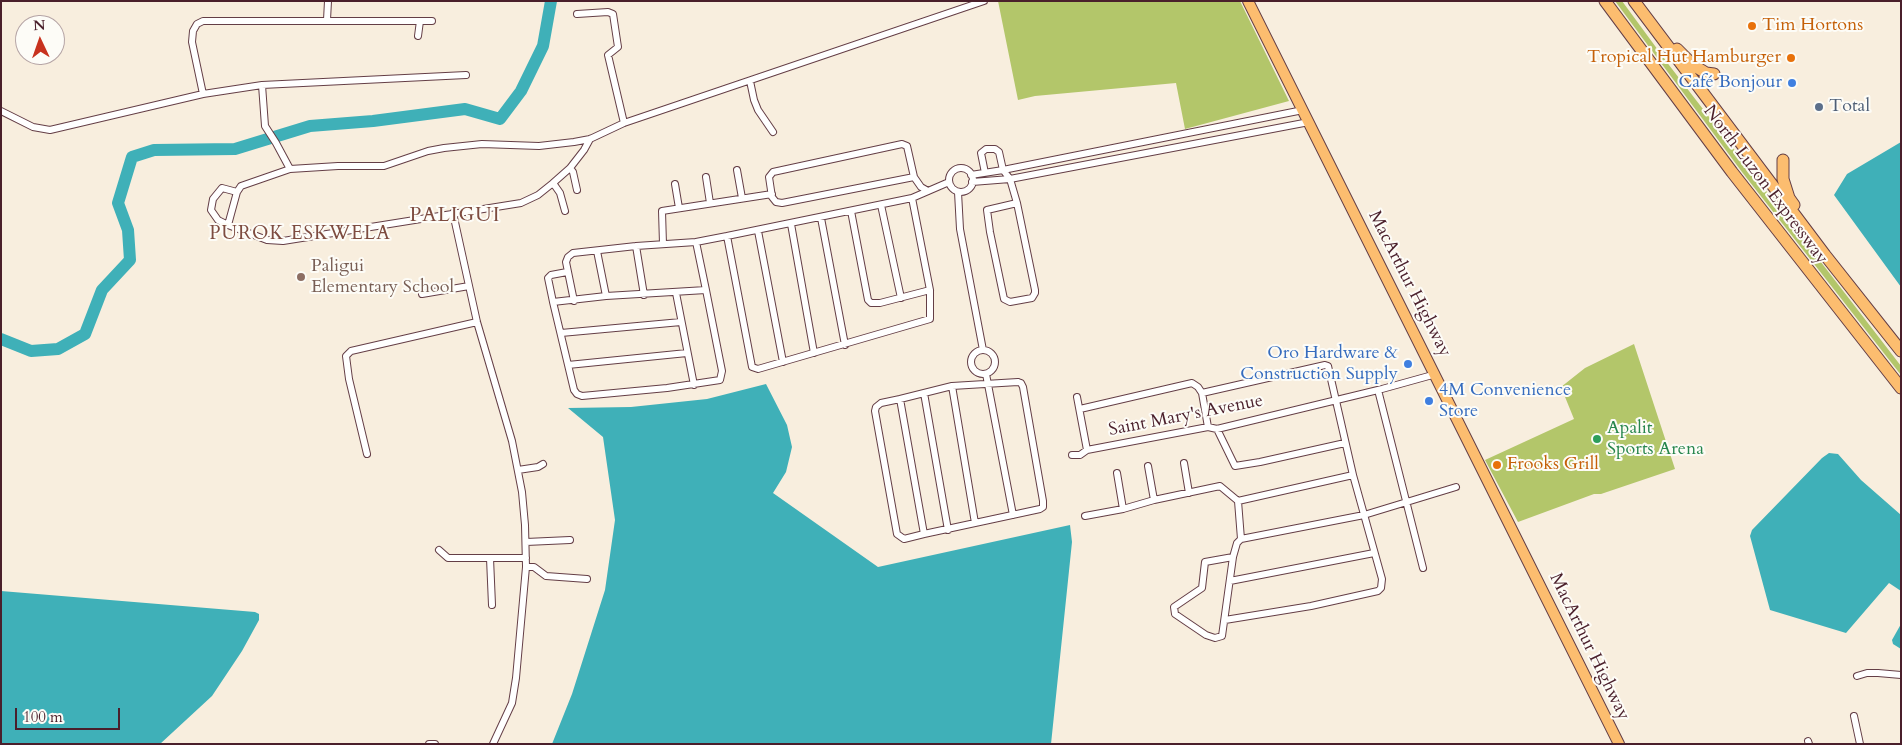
<!DOCTYPE html>
<meta charset="utf-8">
<style>
body{margin:0}
#map{position:relative;width:1902px;height:745px;overflow:hidden;background:#f8eede;font-family:Cardo,serif}
canvas{display:block}
.frame{position:absolute;inset:0;border:2px solid #4a1f2b;pointer-events:none}
.north{position:absolute;left:15px;top:15px;width:50px;height:50px;box-sizing:border-box;background:#fdfcf7;border:1px solid #b5a4a5;border-radius:50%;rotate:357deg;font-size:14px;font-weight:700;line-height:20px;text-align:center;color:#4a1f2b}
.north::after{content:'';display:block;margin:auto;width:18px;height:22px;background:#c8321e;clip-path:polygon(50% 0,100% 100%,50% 72%,0 100%)}
.scale{position:absolute;left:15px;top:708px;width:105px;height:22px;box-sizing:border-box;border:2px solid #4a1f2b;border-top:0;padding-left:6px;font-size:15px;line-height:18px;white-space:nowrap;color:#4a1f2b;-webkit-text-stroke:4px #fdfcf7;paint-order:stroke}
</style>
<div id="map">
<canvas width="1902" height="745"></canvas>
<div class="frame"></div>
<div class="north">N</div>
<div class="scale">100 m</div>
</div>
<script>
const context = document.querySelector('canvas').getContext('2d');
context.lineJoin = 'round';
function fill(path, color) { context.fillStyle = color; context.fill(path, 'evenodd'); }
const toPath = rows => new Path2D(rows.map(r => 'M' + r).join(''));
function strokePath(path, color, width, dash) { context.strokeStyle = color; context.lineWidth = width; context.lineCap = dash ? 'butt' : 'round'; context.setLineDash(dash || []); context.stroke(path); }
function write(font, color, halo, rows, align = 'center') {
  context.font = font + ' Cardo,serif'; context.lineWidth = 4; context.setLineDash([]); context.textBaseline = 'middle'; context.strokeStyle = halo; context.fillStyle = color; for (const [text, x, y, turn = 0] of rows) {
    context.save(); context.translate(x, y); context.rotate((+turn || 0) * Math.PI / 180); context.textAlign = isNaN(turn) ? turn : align; if (halo) context.strokeText(text, 0, 0); context.fillText(text, 0, 0); context.restore();
  }
}
const green = toPath([
 [998,1,1240,1,1289,101,1185,129,1176,83,1035,96,1018,100],
 [1615,1,1622,1,1669,65,1901,366,1901,375,1742,172],
 [1634,344,1675,469,1601,494,1594,494,1518,522,1485,460,1574,419,1561,387,1585,368]
]);
const water = toPath([
 [1901,142,1901,287,1834,195,1847,174],
 [766,384,787,425,792,447,786,472,773,493,878,567,1070,525,1072,542,1051,744,552,744,572,694,605,590,615,520,603,437,568,408,631,407,707,399],
 [1829,453,1838,454,1861,480,1901,515,1901,591,1889,583,1846,633,1770,610,1750,536,1752,530,1822,458],
 [1,591,255,612,259,614,259,620,242,651,212,696,160,744,1,744],
 [1901,624,1901,649,1893,644,1892,640]
]);
const river = toPath([
 [1,339,31,351,58,349,85,334,102,290,130,260,128,230,118,203,132,157,154,150,235,149,310,126,373,121,465,109,500,119,521,91,543,46,551,1]
]);
const minor = toPath([
 [577,14,608,12,613,14,618,47,608,55,624,123],
 [327,20,328,1],
 [418,36,420,21],
 [750,81,754,100,758,110,773,132],
 [262,85,265,126,276,143,290,169],
 [203,94,192,42,193,31,197,24,203,21,432,21],
 [1,111,33,127,50,130,203,94,262,85,466,75],
 [570,168,573,172,577,190],
 '949 180a12 12 0 1 1 24 0a12 12 0 1 1-24 0Z',
 [737,170,742,198],
 [985,173,981,153,986,149,995,149,999,152,1003,170,1010,179,1017,203,1035,290,1035,293,1032,298,1010,302,1004,299,990,232,987,210,1017,203],
 [971,175,1003,170,1303,110],
 [706,177,710,203],
 [914,177,907,146,902,144,773,172,769,177,772,197,776,202,782,203,914,177,921,187,928,191],
 [972,182,1010,179,1309,122],
 [553,183,560,193,565,211],
 [675,184,679,208],
 [237,192,228,225,267,240,283,241,521,203,538,195,553,183,570,168,584,150,590,139],
 [958,192,960,229,983,350],
 [912,198,930,290,930,319,758,369,752,367,727,236,912,198,949,182],
 [881,205,901,298],
 [851,211,868,300,871,303,880,303,930,290],
 [453,213,477,322,512,441,522,492,525,525,526,567,516,678,512,703,493,744],
 [821,218,845,345],
 [791,224,814,353],
 [228,225,218,220,211,210,213,199,222,188,237,192,241,186,290,169,338,166,384,166,428,151,444,148,482,144,539,146,574,142,590,139,624,123,984,1],
 [758,231,783,362],
 [663,244,662,211,772,194],
 [636,246,644,295],
 [597,251,606,296],
 [706,290,606,296,553,302,574,390,577,394,582,396,667,388,720,380,722,371,706,290,696,242,727,236],
 [676,293,694,385],
 [422,294,469,286],
 [574,301,566,262,568,257,573,253,636,246,696,242],
 [553,302,548,278,551,275,567,272],
 [561,333,681,322],
 '971 362a12 12 0 1 1 24 0a12 12 0 1 1-24 0Z',
 [568,365,687,353],
 [986,374,1013,515],
 [1018,382,1021,383,1023,387,1043,501,1043,507,1040,509,924,534,900,399,952,386,1018,382],
 [952,386,975,523],
 [1378,390,1423,568],
 [924,393,948,530],
 [1202,393,1208,427],
 [1077,397,1087,450],
 [900,399,881,403,876,407,875,411,897,534,904,539,924,534],
 [1080,409,1192,383,1198,387,1202,393,1325,365,1328,366,1353,475,1382,579,1381,588,1378,591,1311,606,1225,620],
 [1217,429,1235,466,1260,462,1345,443],
 [367,454,349,379,346,356,351,351,477,322],
 [1072,455,1080,455,1087,450,1208,427,1217,429,1382,389,1436,374],
 [1184,463,1189,493],
 [1148,466,1154,500],
 [518,470,538,467,543,464],
 [1117,473,1123,509],
 [1085,516,1123,509,1154,500,1220,486,1238,501,1353,475],
 [1241,539,1364,515,1456,487],
 [526,542,570,540],
 [439,550,448,558,526,558],
 [1233,557,1205,562,1202,588,1174,607,1175,614,1206,635,1215,638,1222,636,1233,557,1237,543,1241,539,1238,501],
 [490,558,492,605],
 [526,567,534,567,546,576,587,579],
 [1230,581,1374,553],
 [1857,676,1867,673,1878,673,1901,675],
 [1854,716,1860,744],
 [1808,741,1809,744],
 [429,744,435,744]
]);
const trunk = toPath([
 [1248,1,1619,744]
]);
const motorway = toPath([
 [1605,1,1732,172,1901,388],
 [1634,1,1825,255,1901,351],
 [1677,49,1693,65,1706,73,1714,74],
 [1783,160,1783,179,1789,198,1794,205]
]);
const markers = [
 [1752,26,5,"#e8710a"],
 [1791,58,5,"#e8710a"],
 [1792,83,5,"#3f7fe0"],
 [1819,107,5,"#5c6f8a"],
 [301,277,5,"#8d6e63"],
 [1408,364,5,"#3f7fe0"],
 [1429,401,5,"#3f7fe0"],
 [1597,439,5,"#2e9e5b"],
 [1497,465,5,"#e8710a"]
];
const foodNames = [
 ["Tim Hortons",1762,26],
 ["Tropical Hut Hamburger",1781,58,"right"],
 ["Frooks Grill",1507,465]
];
const shopNames = [
 ["Café Bonjour",1782,83],
 ["Oro Hardware &",1398,354],
 ["Construction Supply",1398,375],
 ["4M Convenience",1439,391,"left"],
 ["Store",1439,412,"left"]
];
const serviceNames = [
 ["Total",1829,107]
];
const streetNames = [
 ["North Luzon Expressway",1765,185,53],
 ["MacArthur Highway",1409,284,63],
 ["Saint Mary's Avenue",1186,416,-11],
 ["MacArthur Highway",1589,647,64]
];
const educationNames = [
 ["Paligui",311,267],
 ["Elementary School",311,288]
];
const leisureNames = [
 ["Apalit",1607,429],
 ["Sports Arena",1607,450]
];
const neighbourhoodNames = [
 ["PUROK ESKWELA",300,235]
];
const quarterNames = [
 ["PALIGUI",455,216]
];
fill(green, '#b3c66a');
fill(water, '#3fb0b8');
strokePath(river, '#3fb0b8', 12);
strokePath(minor, '#643e46', 8);
strokePath(trunk, '#643e46', 12);
strokePath(motorway, '#643e46', 13);
strokePath(minor, '#fff', 6);
strokePath(trunk, '#fcbd6f', 10);
strokePath(motorway, '#fcbd6f', 11);
for (const [x, y, r, color] of markers) { const dot = new Path2D(); dot.arc(x, y, r, 0, 2 * Math.PI); context.fillStyle = color; context.fill(dot); strokePath(dot, '#fdfcf7', 2); }
write('18px', '#c56008', '#fdfcf7', foodNames, 'left');
write('18px', '#366cbe', '#fdfcf7', shopNames, 'right');
write('18px', '#4e5e75', '#fdfcf7', serviceNames, 'left');
write('18px', '#4a1f2b', '#fdfcf7', streetNames);
write('18px', '#785e54', '#fdfcf7', educationNames, 'left');
write('18px', '#27864d', '#fdfcf7', leisureNames, 'left');
context.letterSpacing = '1px';
write('19px', '#7e4c40', '#fdfcf7', neighbourhoodNames);
context.letterSpacing = '0px';
context.letterSpacing = '1px';
write('20px', '#7e4c40', '#fdfcf7', quarterNames);
context.letterSpacing = '0px';
</script>
